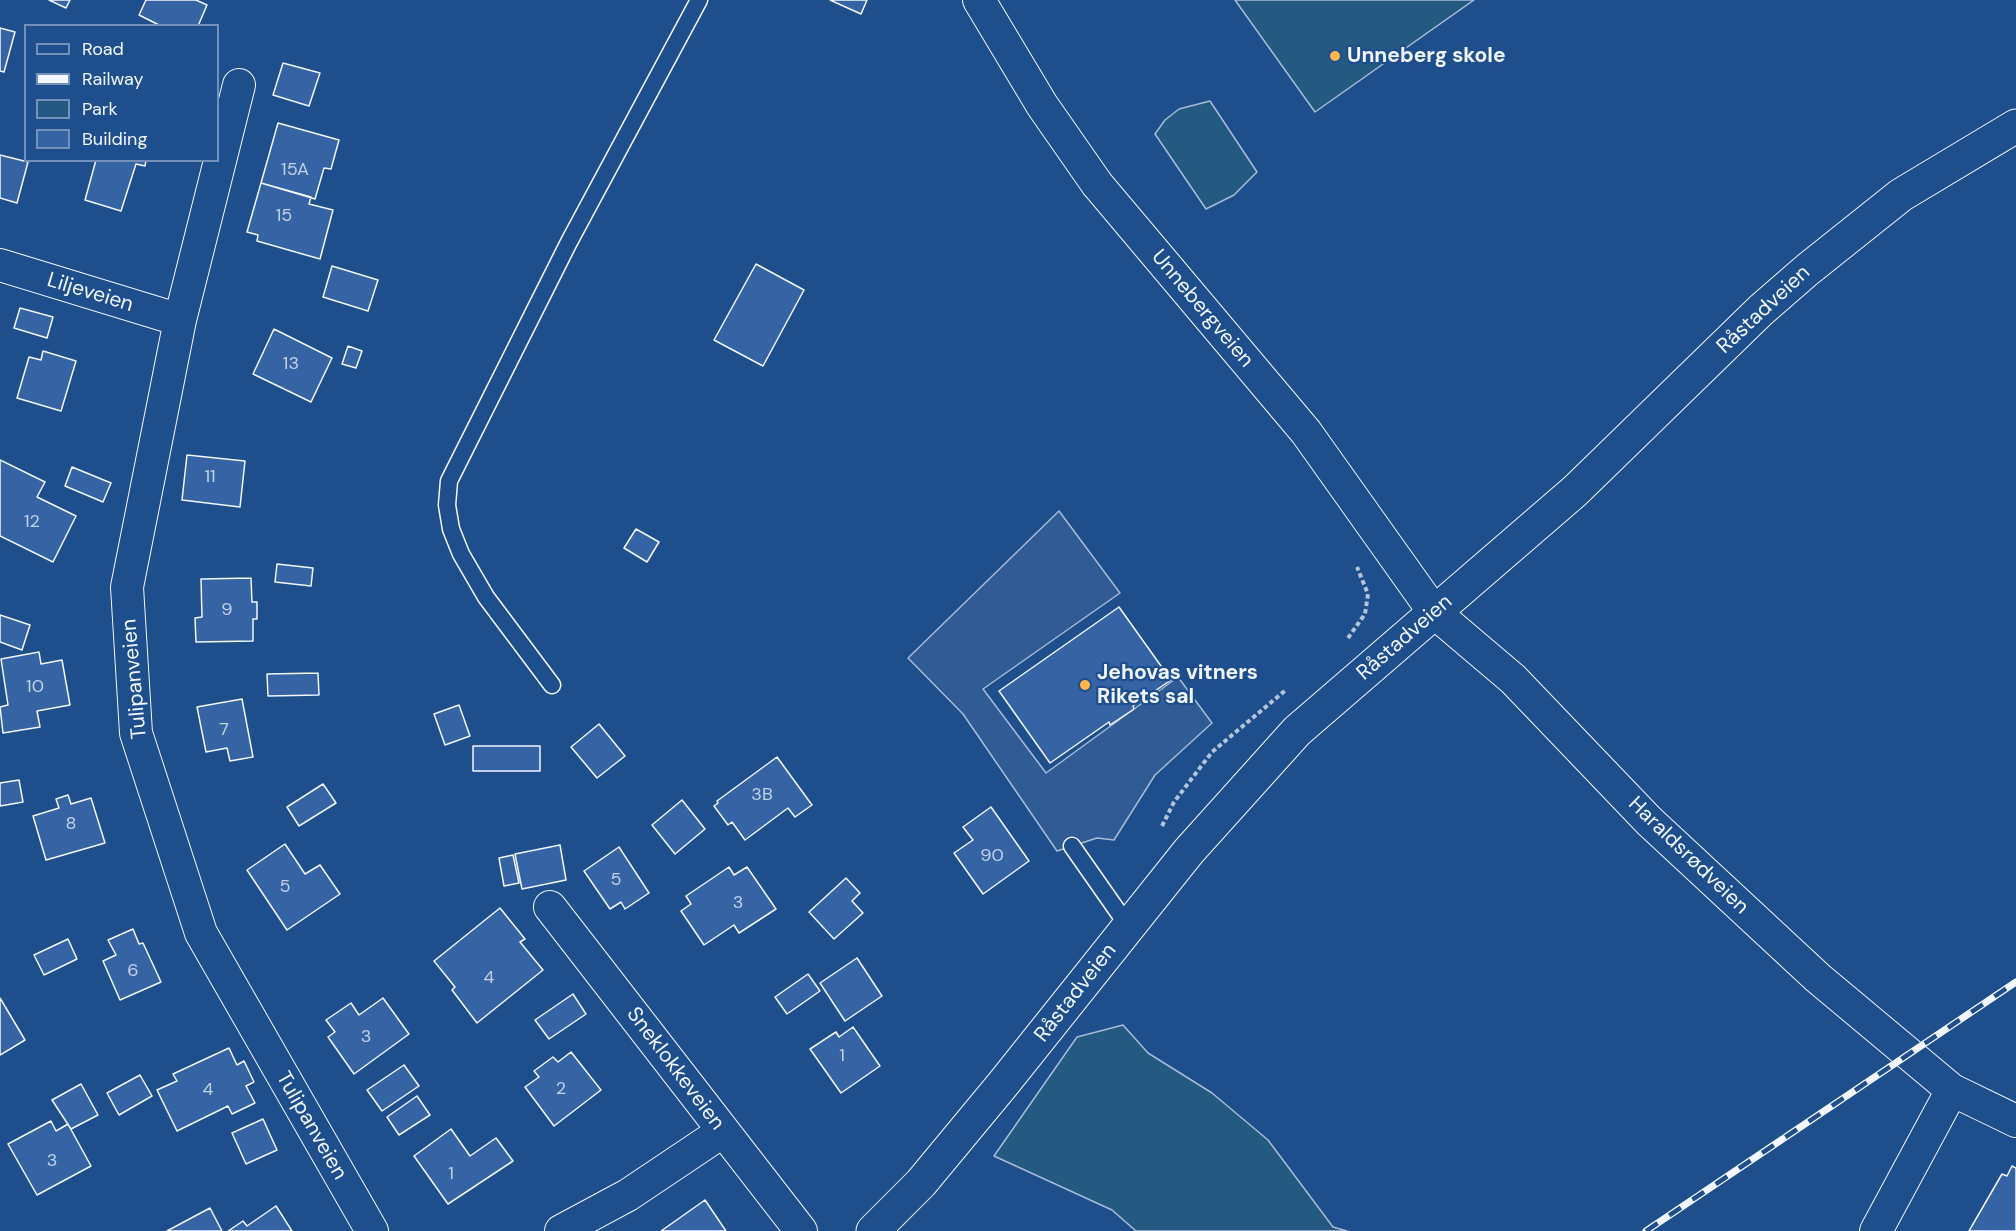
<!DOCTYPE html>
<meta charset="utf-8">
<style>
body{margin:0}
#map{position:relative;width:2016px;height:1231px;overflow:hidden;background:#1f4e8c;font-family:"DM Sans",sans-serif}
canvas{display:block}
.legend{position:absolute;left:24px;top:24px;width:195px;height:138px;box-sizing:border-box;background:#1f4e8c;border:2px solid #7391ba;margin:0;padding:8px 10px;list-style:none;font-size:18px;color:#f2f6ff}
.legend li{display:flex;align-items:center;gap:12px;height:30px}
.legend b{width:30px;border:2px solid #7391ba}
</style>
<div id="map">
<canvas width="2016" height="1231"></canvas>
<ul class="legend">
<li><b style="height:8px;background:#1f4e8c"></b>Road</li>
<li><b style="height:8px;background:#f2f6ff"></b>Railway</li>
<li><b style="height:16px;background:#245a82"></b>Park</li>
<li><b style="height:16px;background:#3563a3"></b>Building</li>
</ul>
</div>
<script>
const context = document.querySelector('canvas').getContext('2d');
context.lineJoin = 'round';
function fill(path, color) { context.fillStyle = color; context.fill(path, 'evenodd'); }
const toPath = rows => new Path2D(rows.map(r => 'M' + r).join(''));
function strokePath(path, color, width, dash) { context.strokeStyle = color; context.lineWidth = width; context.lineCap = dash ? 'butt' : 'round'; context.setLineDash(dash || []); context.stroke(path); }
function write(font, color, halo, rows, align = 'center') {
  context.font = font + ' "DM Sans",sans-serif'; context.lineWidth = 4.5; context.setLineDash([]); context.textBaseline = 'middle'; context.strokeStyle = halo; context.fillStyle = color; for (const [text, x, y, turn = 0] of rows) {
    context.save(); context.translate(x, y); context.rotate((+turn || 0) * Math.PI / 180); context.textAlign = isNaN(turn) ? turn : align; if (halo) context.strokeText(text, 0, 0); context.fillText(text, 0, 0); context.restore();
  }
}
const green = toPath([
 [1235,0,1474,0,1315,112,1235,0],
 [1210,101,1257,172,1234,195,1206,209,1155,134,1165,120,1179,109,1210,101],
 [1123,1025,1148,1053,1212,1093,1268,1140,1333,1227,1347,1231,1136,1231,1112,1210,994,1156,1077,1037,1123,1025]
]);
const parking = toPath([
 [1059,511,1120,593,983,689,1046,773,1178,677,1212,723,1155,775,1114,840,1097,838,1057,851,963,714,908,658,1059,511]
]);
const building = toPath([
 [49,0,70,0,66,8,49,0],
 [146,0,196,0,207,5,198,26,161,26,139,15,146,0],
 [830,0,867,0,861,14,830,0],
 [0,28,15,32,4,72,0,71,0,28],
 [283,63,320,73,309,106,273,95,283,63],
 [278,123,339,140,331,169,324,168,315,199,261,183,278,123],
 [0,155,28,162,17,203,0,198,0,155],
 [96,160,146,160,145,166,136,164,121,211,85,200,96,160],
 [261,183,311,197,309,204,333,210,320,259,257,241,258,235,247,232,261,183],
 [756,264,804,290,763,366,714,340,756,264],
 [332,266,378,280,368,311,323,297,332,266],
 [20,308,53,317,47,338,14,328,20,308],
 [274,329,332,358,311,402,253,374,274,329],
 [348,346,362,351,356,368,342,364,348,346],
 [43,351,76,361,61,411,17,398,29,357,41,360,43,351],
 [187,455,245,461,240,507,182,500,187,455],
 [0,460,45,482,37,497,76,516,53,562,0,536,0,460],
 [72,467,111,483,103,502,65,486,72,467],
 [636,529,659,542,647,562,624,548,636,529],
 [277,564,313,568,311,586,275,582,277,564],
 [251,578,252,602,257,602,257,619,253,619,253,641,196,642,195,618,202,617,201,579,251,578],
 [1119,607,1171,680,1133,706,1134,709,1110,725,1109,722,1050,763,999,691,1119,607],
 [0,615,30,625,22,650,0,642,0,615],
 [39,652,41,664,62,660,70,705,37,711,40,727,3,733,0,707,8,705,1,659,39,652],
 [318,673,319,695,268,696,267,674,318,673],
 [242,699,253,757,230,761,227,748,206,752,197,707,242,699],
 [459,705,470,736,445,745,434,714,459,705],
 [599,724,625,756,597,778,571,747,599,724],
 [473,746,540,746,540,771,473,771,473,746],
 [777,757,812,805,795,817,788,808,745,840,732,822,728,825,714,806,718,803,717,801,777,757],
 [19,780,23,802,0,806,0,783,19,780],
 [323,784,336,803,299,826,287,807,323,784],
 [68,795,71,804,91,798,105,843,46,860,33,816,59,808,56,799,68,795],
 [682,800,705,829,675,854,652,825,682,800],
 [991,807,1029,861,983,894,954,853,973,840,963,827,991,807],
 [285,844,305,874,320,865,340,894,287,930,247,870,285,844],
 [560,845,566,880,522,889,515,854,560,845],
 [619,847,649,893,625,909,621,902,610,909,584,871,619,847],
 [513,855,519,883,504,886,499,858,513,855],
 [729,867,734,875,747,867,776,909,739,933,734,925,704,945,681,911,691,904,686,896,729,867],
 [846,878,860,893,852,901,863,913,834,939,809,912,846,878],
 [500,908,525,939,520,942,543,970,477,1023,452,990,455,987,434,961,500,908],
 [133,929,139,944,143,943,161,982,120,1000,103,961,116,955,108,940,133,929],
 [68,939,77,959,44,975,34,955,68,939],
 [857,958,882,996,845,1021,820,983,857,958],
 [808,974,820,991,787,1014,775,997,808,974],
 [573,994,586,1014,549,1039,535,1020,573,994],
 [0,998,25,1040,0,1055,0,998],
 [383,998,409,1034,354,1074,328,1037,335,1032,326,1020,351,1003,359,1015,383,998],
 [853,1027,880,1066,841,1093,810,1049,836,1032,839,1037,853,1027],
 [229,1048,237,1065,244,1061,254,1082,246,1086,255,1103,232,1114,228,1106,177,1131,157,1090,177,1081,173,1074,229,1048],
 [571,1052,601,1090,554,1126,525,1087,539,1077,534,1071,553,1057,558,1062,571,1052],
 [404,1065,419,1086,382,1111,367,1090,404,1065],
 [140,1075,152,1096,119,1115,107,1093,140,1075],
 [81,1084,98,1115,71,1129,52,1100,81,1084],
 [417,1096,430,1115,399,1135,387,1117,417,1096],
 [263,1119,277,1150,246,1164,232,1133,263,1119],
 [51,1121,56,1131,68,1124,91,1166,37,1195,8,1144,51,1121],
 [451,1129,470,1156,496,1138,513,1161,448,1204,414,1156,451,1129],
 [2012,1166,2016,1168,2016,1231,1969,1231,2002,1174,2007,1176,2012,1166],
 [705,1200,726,1231,661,1231,705,1200],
 [276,1206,292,1231,228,1231,243,1221,247,1226,276,1206],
 [210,1208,222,1231,167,1231,210,1208]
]);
const path = toPath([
 [1348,638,1365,614,1368,594,1357,567],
 [1162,826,1174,802,1212,752,1287,689]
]);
const lane = toPath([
 [552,685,486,597,461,554,451,529,447,505,449,481,569,242,699,0],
 [1072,846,1128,926]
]);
const street = toPath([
 [979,0,1042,105,1097,184,1306,432,1434,612,1513,679,1649,821,1818,978,1952,1090,1876,1231],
 [239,85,180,320,127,587,136,733,201,933,372,1231],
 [0,265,180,320],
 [550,907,801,1231],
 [1952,1090,2016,1121],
 [561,1231,628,1195,722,1132]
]);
const secondary = toPath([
 [873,1231,921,1183,1003,1084,1189,851,1297,731,1575,491,1761,310,1807,270,1901,195,2016,126]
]);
const rail = toPath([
 [1646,1231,2016,982]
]);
const markers = [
 [1335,56,6,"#ffb74d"],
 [1085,685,6,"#ffb74d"]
];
const numberNames = [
 ["15A",295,170],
 ["15",284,216],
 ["13",291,364],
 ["11",210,477],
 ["12",32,522],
 ["9",227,610],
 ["10",35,687],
 ["7",224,730],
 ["3B",762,795],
 ["8",71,824],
 ["90",992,856],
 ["5",616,880],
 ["5",285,887],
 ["3",738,903],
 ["6",133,971],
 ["4",489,978],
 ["3",366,1037],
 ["1",842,1056],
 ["2",561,1089],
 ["4",208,1090],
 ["3",52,1161],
 ["1",451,1174]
];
const poiNames = [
 ["Unneberg skole",1347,56],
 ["Jehovas vitners",1097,673],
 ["Rikets sal",1097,697]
];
const streetNames = [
 ["Liljeveien",90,293,17],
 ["Unnebergveien",1202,309,50],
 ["Råstadveien",1764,310,-43],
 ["Råstadveien",1405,638,-41],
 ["Tulipanveien",135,679,-95],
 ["Haraldsrødveien",1688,856,44],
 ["Råstadveien",1076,993,-52],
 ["Sneklokkeveien",675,1069,53],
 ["Tulipanveien",311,1126,60]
];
fill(green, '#245a82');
strokePath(green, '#a8bbd7', 1.5);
fill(parking, '#305b95');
strokePath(parking, '#a8bbd7', 1.5);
fill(building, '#3563a3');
strokePath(building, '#f2f6ff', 1.5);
strokePath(lane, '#f2f6ff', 19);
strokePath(street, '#f2f6ff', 34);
strokePath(secondary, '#f2f6ff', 35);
strokePath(path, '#b3c4dc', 4, [4.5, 3]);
strokePath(lane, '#1f4e8c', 16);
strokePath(street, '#1f4e8c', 32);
strokePath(secondary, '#1f4e8c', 33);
strokePath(rail, '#f2f6ff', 7);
strokePath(rail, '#1f4e8c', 4.5, [14]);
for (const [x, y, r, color] of markers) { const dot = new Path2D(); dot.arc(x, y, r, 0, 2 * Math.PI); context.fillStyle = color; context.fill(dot); strokePath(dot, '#1f4e8c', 2); }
write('18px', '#c3d1e8', null, numberNames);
write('bold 21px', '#f2f6ff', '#1f4e8c', poiNames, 'left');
write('21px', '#f2f6ff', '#1f4e8c', streetNames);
</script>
